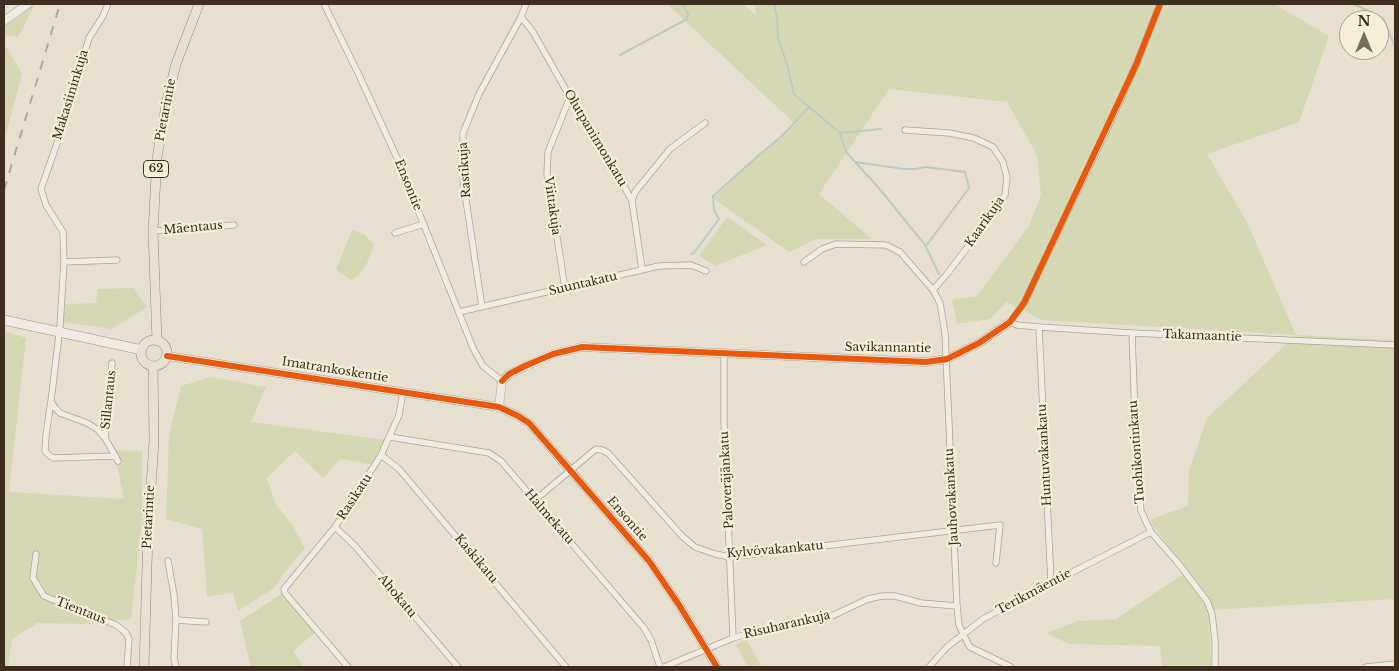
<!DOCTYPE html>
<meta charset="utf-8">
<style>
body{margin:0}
#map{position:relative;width:1399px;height:671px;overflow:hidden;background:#e7e0d1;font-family:"Libre Baskerville",serif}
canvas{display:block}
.frame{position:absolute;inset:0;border:5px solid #3d2e20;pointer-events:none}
.north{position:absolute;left:1339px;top:10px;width:50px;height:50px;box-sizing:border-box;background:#f7eed8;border:1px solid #ada18e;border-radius:50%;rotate:0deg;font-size:14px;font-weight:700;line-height:20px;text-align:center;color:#3d2e20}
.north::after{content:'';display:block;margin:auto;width:18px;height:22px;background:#786c5e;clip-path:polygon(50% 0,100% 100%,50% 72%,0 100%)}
</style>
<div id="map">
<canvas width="1399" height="671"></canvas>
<div class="frame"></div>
<div class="north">N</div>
</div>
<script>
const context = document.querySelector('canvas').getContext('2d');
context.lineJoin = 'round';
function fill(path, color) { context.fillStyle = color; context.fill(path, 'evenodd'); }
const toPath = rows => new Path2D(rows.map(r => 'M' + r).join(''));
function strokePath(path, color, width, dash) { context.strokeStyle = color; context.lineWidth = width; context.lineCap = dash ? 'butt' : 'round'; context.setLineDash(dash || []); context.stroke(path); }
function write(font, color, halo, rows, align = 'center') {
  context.font = font + ' "Libre Baskerville",serif'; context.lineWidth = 4.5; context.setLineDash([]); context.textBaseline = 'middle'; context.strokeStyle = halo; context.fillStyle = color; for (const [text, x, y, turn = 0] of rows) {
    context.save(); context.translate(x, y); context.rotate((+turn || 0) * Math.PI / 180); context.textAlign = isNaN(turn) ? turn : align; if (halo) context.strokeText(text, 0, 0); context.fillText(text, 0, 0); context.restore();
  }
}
const green = toPath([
 [667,4,742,4,756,15,755,4,1274,4,1329,36,1299,122,1207,154,1247,222,1296,335,1395,340,1395,599,1209,610,1211,667,1162,667,1160,646,1069,644,1046,633,1078,621,1116,619,1188,571,1149,520,1188,506,1189,471,1207,418,1296,335,1042,320,1007,302,990,319,957,324,952,299,976,297,1029,226,1041,195,1037,155,1007,102,889,89,819,194,872,239,816,239,789,252,713,198,794,123],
 [33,6,34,7,18,37,4,35,4,26,15,20],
 [4,48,7,48,22,73,4,142],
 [727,217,767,245,715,266,699,256],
 [352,230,364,234,374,245,367,263,359,275,351,280,336,270],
 [134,288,147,307,112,329,63,322,65,304,96,303,98,289],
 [4,331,26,338,9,492,124,499,114,450,142,451,142,520,131,619,88,624,37,623,12,639,8,667,4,667],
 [211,377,266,387,251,422,386,440,370,464,340,459,323,478,295,451,267,478,275,503,293,526,305,548,283,574,275,587,238,611,233,593,207,597,202,529,166,519,169,435,181,386],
 [283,593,316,632,293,651,304,667,251,667,240,621],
 [746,639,762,667,748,667,736,645]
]);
const stream = toPath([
 [774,4,777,17,778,38,787,64,794,94,840,133,846,152,878,187,925,245,939,274],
 [1354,4,1383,18,1395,47],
 [620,55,687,19,688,14,682,4],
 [840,133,881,129],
 [855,162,904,169,916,169,925,167,965,172,969,188,926,246],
 [691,254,694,253,719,219,714,210,713,196,759,155,782,136,808,108]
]);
const minor = toPath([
 [324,4,359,75,398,160,473,348,483,366,502,381],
 [1160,4,1136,65,1109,125,1024,303,1010,322,1017,325,1039,327,1132,333,1395,345],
 [521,17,533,32,570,97,612,164,632,201,642,269],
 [905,130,949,133,974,138,993,147,1003,162,1007,178,1005,195,992,215,947,274,933,290],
 [632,201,635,192,670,149,705,123],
 [153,231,234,225],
 [395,233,424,224],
 [64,262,63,232,46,205,41,189,62,129,89,38,103,16,108,4],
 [804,262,822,249,836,244,886,245,900,252,933,290,940,303,945,333,957,606,959,625,963,634,970,647,1011,667],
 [565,288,547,174,548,152,570,97],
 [482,307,463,180,463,133,479,94,521,17,526,4],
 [459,312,659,266,691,265,706,271],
 [1039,327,1051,583],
 [1132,333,1137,473,1141,511,1151,532,1178,563,1207,601,1212,614,1215,640,1215,667],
 [724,353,724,422,733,638],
 [112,363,105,438,118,461],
 [51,401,46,435,45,451,49,455,53,458,115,456],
 [390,437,489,453,501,461,644,628,651,640,660,667],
 [105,438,97,429,87,423,60,413,55,408,51,401,60,326,64,262,117,260],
 [381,455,399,469,566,667],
 [535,500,596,449,602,450,608,453,682,536,695,547,715,554,730,557,1000,525,996,563],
 [335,527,355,546,458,667],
 [36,554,33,578,44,596,116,625,126,633,129,639,127,667],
 [168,561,174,595,176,620,174,658,176,667],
 [176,620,206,622],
 [348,667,285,593,284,589,335,527,381,455,399,415,403,392],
 [664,667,733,638,769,628,834,615,868,599,882,596,895,596,921,603,957,606],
 [929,667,947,647,983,619,1051,583,1151,532],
 [1366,667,1395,664]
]);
const tertiary = toPath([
 [4,21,28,4],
 [167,356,499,407,518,416,529,423,649,561,679,605,717,667],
 [499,407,502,381,509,374,553,354,582,347,926,362,947,359,979,343,1010,322]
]);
const secondary = toPath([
 [4,320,142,350]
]);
const primary = toPath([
 '141 353a13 13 0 1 1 26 0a13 13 0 1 1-26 0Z',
 [157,341,153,231,157,158,167,100,176,64,199,4],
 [144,667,148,533,154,440,153,366]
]);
const rail = toPath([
 [4,190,60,4]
]);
const cycleway = toPath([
 [167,356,499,407,518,416,529,423,649,561,679,605,717,667],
 [502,381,509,374,525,366,553,354,582,347,926,362,947,359,979,343,1010,322,1024,303,1136,65,1160,4]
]);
const shields = [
 [156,169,25]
];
const shieldNames = [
 ["62",156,169]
];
const streetNames = [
 ["Makasiininkuja",71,95,-73],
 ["Pietarintie",166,110,-79],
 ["Olutpanimonkatu",595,138,59],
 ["Rastikuja",465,170,-94],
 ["Ensontie",408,185,68],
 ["Viittakuja",552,206,82],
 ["Kaarikuja",985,222,-55],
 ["Mäentaus",193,228,-5],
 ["Suuntakatu",583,284,-13],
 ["Takamaantie",1202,336,2],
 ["Savikannantie",888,348,1],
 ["Imatrankoskentie",335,370,9],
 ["Sillantaus",109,400,-84],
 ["Tuohikontinkatu",1137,452,-94],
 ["Huntuvakankatu",1045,455,-93],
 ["Paloveräjänkatu",727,480,-93],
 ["Rasikatu",355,497,-57],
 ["Jauhovakankatu",952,497,-93],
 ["Pietarintie",149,517,-87],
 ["Halmekatu",549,517,49],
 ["Ensontie",627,519,49],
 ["Kylvövakankatu",775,550,-5],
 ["Kaskikatu",476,559,50],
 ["Terikmäentie",1034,592,-28],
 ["Ahokatu",397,596,50],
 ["Tientaus",81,611,22],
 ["Risuharankuja",787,625,-13]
];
fill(green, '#d6d7b3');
strokePath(stream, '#bcccc2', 2);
strokePath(minor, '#ada599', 7);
strokePath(tertiary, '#ada599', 9);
strokePath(secondary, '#9c958a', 10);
strokePath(primary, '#928b80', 10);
strokePath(minor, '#efebe3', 5.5);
strokePath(tertiary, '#efebe3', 8);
strokePath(secondary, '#efebe3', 9);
strokePath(primary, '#e6e1d4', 9);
strokePath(rail, '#afaaa2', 2, [9, 9]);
strokePath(cycleway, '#e8590c', 6);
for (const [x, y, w] of shields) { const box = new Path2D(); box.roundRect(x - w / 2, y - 8.5, w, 17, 4); context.fillStyle = '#f7eed8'; context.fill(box); strokePath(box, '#3d2e20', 1); }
write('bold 11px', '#3d2e20', null, shieldNames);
write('12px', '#3d2e20', '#f7eed8', streetNames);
</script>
